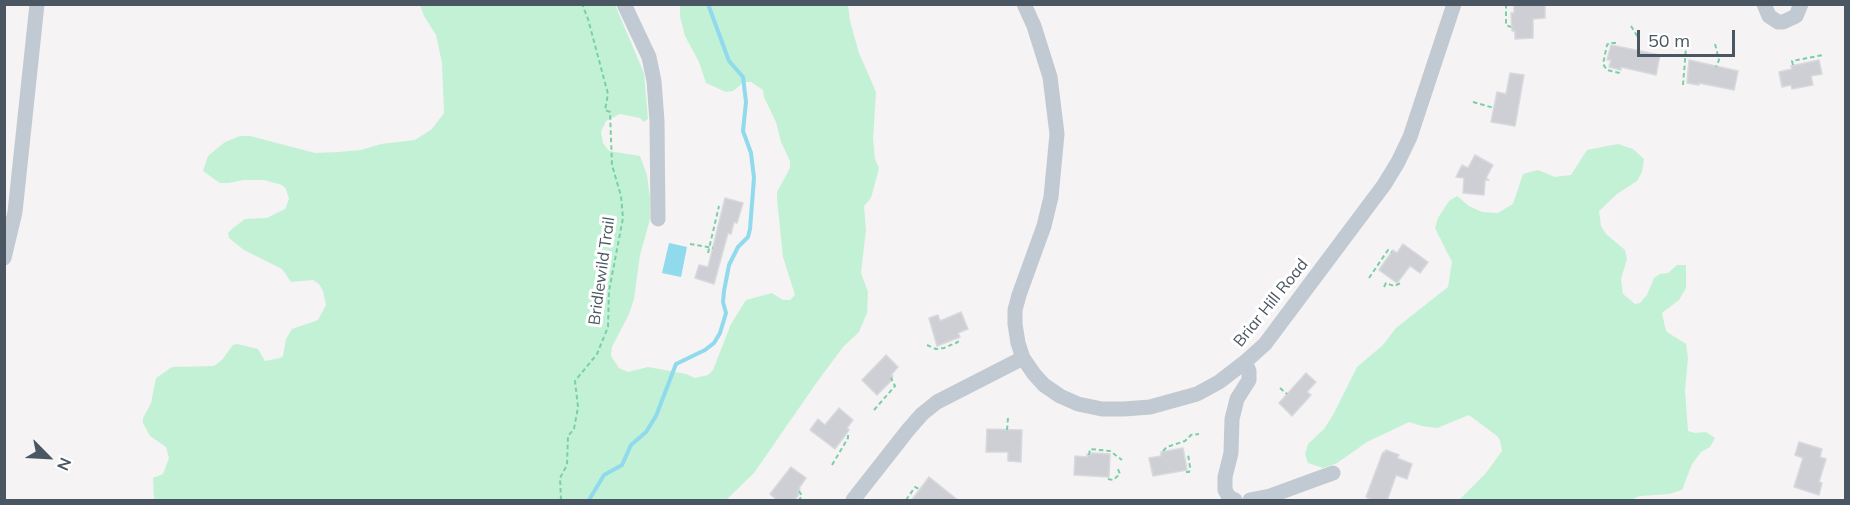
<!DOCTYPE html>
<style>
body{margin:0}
#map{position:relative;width:1850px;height:505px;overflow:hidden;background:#f5f3f3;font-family:Mulish,sans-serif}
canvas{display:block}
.frame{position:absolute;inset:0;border:6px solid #4a5661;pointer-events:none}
.north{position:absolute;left:18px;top:427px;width:60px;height:60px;-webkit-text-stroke:4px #fff;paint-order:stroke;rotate:114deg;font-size:16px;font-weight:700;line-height:24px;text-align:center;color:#4a5661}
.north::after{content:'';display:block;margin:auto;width:21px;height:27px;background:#4a5661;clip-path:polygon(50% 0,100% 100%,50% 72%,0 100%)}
.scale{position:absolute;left:1637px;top:30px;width:98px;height:27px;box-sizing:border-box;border:3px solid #4a5661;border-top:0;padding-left:8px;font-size:18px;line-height:21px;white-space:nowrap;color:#4a5661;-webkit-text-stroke:4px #fff;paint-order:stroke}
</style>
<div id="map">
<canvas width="1850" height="505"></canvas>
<div class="frame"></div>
<div class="north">N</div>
<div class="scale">50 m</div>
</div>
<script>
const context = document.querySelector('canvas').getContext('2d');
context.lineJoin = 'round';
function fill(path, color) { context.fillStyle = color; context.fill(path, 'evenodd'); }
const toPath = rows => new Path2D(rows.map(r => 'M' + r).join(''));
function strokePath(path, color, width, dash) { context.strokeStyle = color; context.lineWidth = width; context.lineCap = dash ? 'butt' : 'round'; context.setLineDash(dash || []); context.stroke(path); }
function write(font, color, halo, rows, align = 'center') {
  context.font = font + ' Mulish,sans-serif'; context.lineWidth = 6; context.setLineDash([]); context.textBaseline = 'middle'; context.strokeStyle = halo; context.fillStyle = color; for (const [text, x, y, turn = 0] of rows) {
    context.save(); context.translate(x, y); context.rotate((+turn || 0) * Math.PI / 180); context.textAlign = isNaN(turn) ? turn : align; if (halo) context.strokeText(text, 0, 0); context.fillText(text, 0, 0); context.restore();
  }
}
const green = toPath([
 [420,5,615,5,644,73,648,119,644,122,640,118,620,114,606,121,601,132,603,143,609,151,640,156,647,175,650,198,650,219,640,255,634,299,629,314,612,347,611,356,619,368,628,372,648,367,686,374,695,378,708,375,713,370,731,324,746,300,772,293,783,300,790,300,795,295,783,257,777,199,777,192,790,168,790,161,781,142,776,122,764,97,763,90,751,82,744,82,733,91,726,92,706,83,699,62,685,36,680,16,680,5,848,5,850,21,859,53,876,92,873,139,875,159,879,168,871,198,864,206,866,230,861,273,868,292,867,313,859,332,843,347,817,382,754,473,726,500,154,500,153,478,163,474,169,458,166,447,150,436,143,423,143,418,151,403,156,378,172,367,214,366,222,360,233,345,237,344,258,349,265,361,280,358,283,356,286,339,292,329,318,320,326,305,323,291,319,284,313,280,291,282,282,269,244,250,229,238,228,233,232,229,245,219,267,218,285,209,289,199,286,189,282,185,264,180,243,180,229,183,220,183,203,171,208,156,225,142,240,136,250,136,315,153,339,152,361,150,381,144,415,140,432,129,444,113,442,63,436,35,424,16],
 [1618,144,1633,149,1644,159,1642,172,1637,181,1617,194,1599,211,1601,226,1606,234,1625,250,1627,259,1621,279,1623,294,1635,304,1640,303,1647,295,1654,278,1660,274,1668,273,1677,265,1686,265,1686,288,1679,300,1662,313,1665,327,1667,332,1686,344,1688,358,1685,390,1688,431,1695,433,1706,432,1715,438,1710,447,1701,452,1692,464,1682,490,1669,494,1640,496,1630,500,1459,500,1486,473,1502,451,1500,440,1497,436,1469,415,1437,428,1422,426,1409,422,1367,442,1337,463,1323,468,1308,463,1305,454,1308,444,1324,429,1333,415,1357,367,1383,345,1396,328,1448,287,1452,262,1435,228,1438,218,1449,201,1457,196,1469,206,1482,212,1498,213,1513,204,1523,174,1538,170,1555,177,1571,175,1587,150]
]);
const water = toPath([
 [669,243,687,247,681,277,662,273]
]);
const stream = toPath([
 [589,500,604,475,622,465,631,445,646,432,656,416,676,364,705,350,714,343,720,333,726,313,723,302,724,291,729,265,738,247,748,237,750,229,754,178,751,153,743,131,746,102,743,77,729,61,708,4]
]);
const building = toPath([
 [1514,4,1545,5,1545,18,1533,19,1533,38,1515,39,1515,31,1512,31,1511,13,1514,13,1514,4],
 [1611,45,1660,55,1656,75,1621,67,1621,70,1609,67,1611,60,1607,60,1611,45],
 [1689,60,1738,71,1734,90,1699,83,1699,85,1687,83,1689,60],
 [1819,60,1822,74,1811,76,1813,85,1792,89,1791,85,1782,87,1779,72,1792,69,1791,66,1819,60],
 [1510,73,1524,75,1515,126,1491,122,1497,92,1506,94,1510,73],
 [1475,155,1493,165,1486,178,1489,180,1485,180,1484,195,1463,193,1464,178,1456,177,1462,165,1468,168,1475,155],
 [725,198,743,203,737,223,734,222,731,234,728,233,714,284,695,278,699,265,708,267,725,198],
 [1403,244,1428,262,1420,273,1410,266,1397,283,1379,270,1393,250,1397,253,1403,244],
 [961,312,968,329,958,333,960,337,937,346,929,318,938,315,940,321,961,312],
 [886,355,898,367,891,375,893,376,891,381,877,395,862,380,886,355],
 [1306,373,1316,382,1307,392,1311,395,1292,416,1279,403,1306,373],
 [839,408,853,420,847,428,849,430,835,449,810,430,818,419,825,425,839,408],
 [987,429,1022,430,1021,462,1008,461,1008,452,986,452,987,429],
 [1799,442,1822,449,1820,457,1826,459,1819,482,1822,483,1819,495,1794,487,1803,458,1795,455,1799,442],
 [1183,448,1187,470,1153,476,1149,458,1161,456,1161,452,1183,448],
 [1386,450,1399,455,1397,458,1412,464,1407,479,1396,475,1387,501,1375,501,1366,497,1383,452,1384,453,1386,450],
 [1091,453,1110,454,1109,477,1074,475,1075,456,1087,457,1087,454,1091,455,1091,453],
 [791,467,806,478,799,488,800,489,798,492,799,494,794,501,778,501,770,494,791,467],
 [929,477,959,501,911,501,929,477]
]);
const path = toPath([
 [1506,4,1506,25,1511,27],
 [1631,26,1639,39,1639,51],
 [1616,43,1609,43,1607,45,1603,64,1607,70,1620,73],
 [1715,44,1719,60,1716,67],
 [1793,65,1792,61,1823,55],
 [1683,85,1686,48],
 [1473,102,1494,108],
 [690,244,713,248],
 [708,253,719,206],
 [1369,278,1388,250,1392,252],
 [1384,287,1386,283,1394,286,1401,283],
 [927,345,936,349,944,348,958,342,956,338],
 [1280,388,1287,394],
 [874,410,895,386,891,378],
 [1007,430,1008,418],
 [1163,451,1167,447,1185,441,1191,435,1199,434],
 [1089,455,1090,449,1110,451,1122,460],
 [832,465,848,438,848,432],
 [1186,472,1189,472,1190,467,1188,454],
 [1108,479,1113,480,1120,474,1117,467],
 [799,491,802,496,799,500],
 [561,500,560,478,567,465,568,436,574,429,578,407,575,381,597,354,608,327,609,291,623,218,621,196,612,165,610,112,605,110,608,94,588,19,582,4],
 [906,500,915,487,919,489]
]);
const minor = toPath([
 [624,4,649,57,654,81,657,121,658,219],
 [1024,4,1034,26,1050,77,1057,134,1051,197,1044,226,1019,295,1015,310,1015,324,1018,343,1023,358,1034,374,1044,385,1060,396,1078,404,1102,409,1124,409,1150,407,1197,394,1219,382,1245,362,1265,344,1384,185,1398,162,1410,137,1454,4],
 [1764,4,1769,16,1778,22,1783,22,1796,16,1801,4],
 [4,258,15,212,37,4],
 [853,500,908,430,922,414,937,402,1023,358],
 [1235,500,1229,497,1225,490,1225,477,1231,453,1232,419,1237,399,1249,380,1249,371,1245,362],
 [1250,500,1270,496,1333,473]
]);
const streetNames = [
 ["Bridlewild Trail",602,271,-82],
 ["Briar Hill Road",1271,303,-51]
];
fill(green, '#c3f1d5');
fill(water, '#90daee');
strokePath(stream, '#90daee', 4);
fill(building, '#cdcfd5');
strokePath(building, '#d7d9de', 1.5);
strokePath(path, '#7ad0a6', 2, [4.5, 3]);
strokePath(minor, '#c1cad2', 15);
write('16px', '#4a5661', '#fff', streetNames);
</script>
